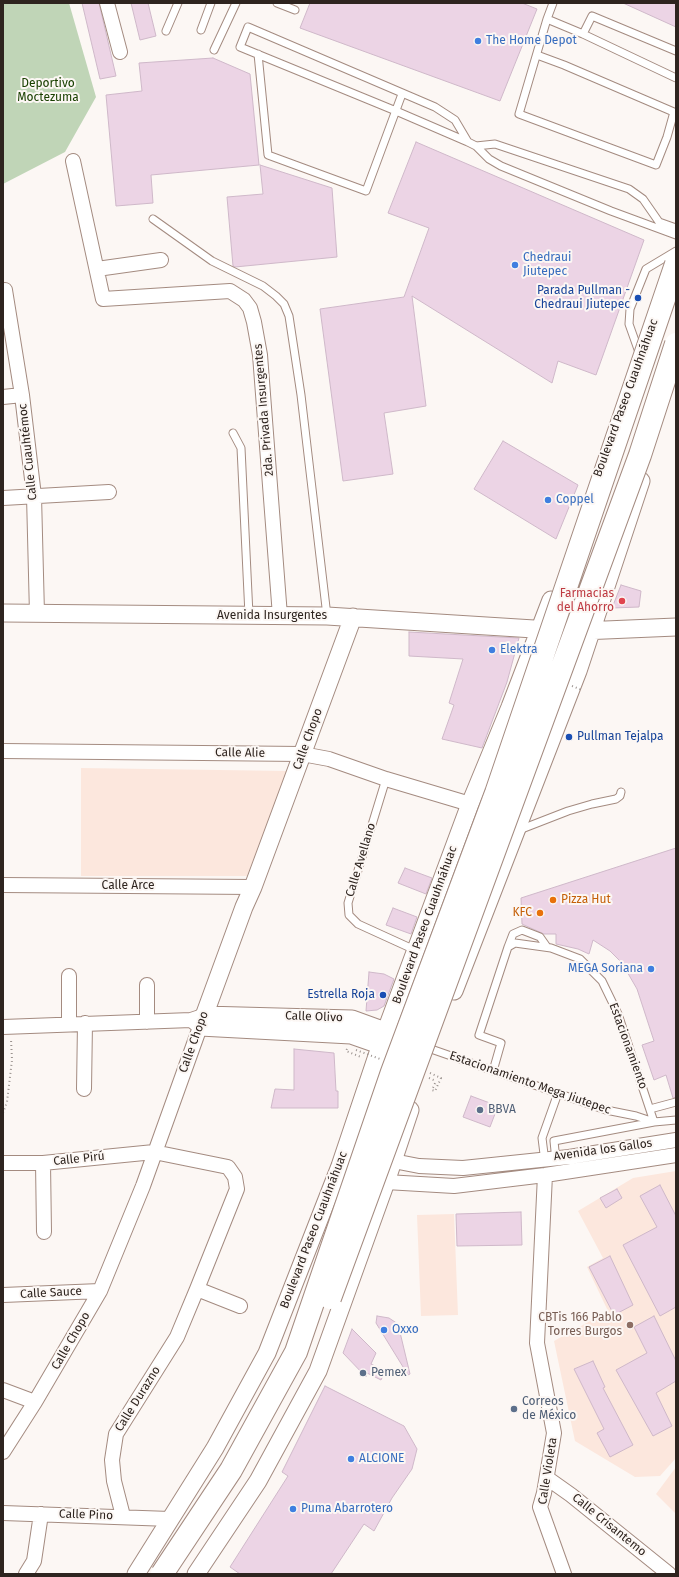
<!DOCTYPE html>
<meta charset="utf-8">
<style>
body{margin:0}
#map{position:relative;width:679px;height:1577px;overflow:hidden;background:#fcf7f4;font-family:"Fira Sans",sans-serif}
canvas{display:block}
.frame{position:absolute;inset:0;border:4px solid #2e241f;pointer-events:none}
</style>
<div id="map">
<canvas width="679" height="1577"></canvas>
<div class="frame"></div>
</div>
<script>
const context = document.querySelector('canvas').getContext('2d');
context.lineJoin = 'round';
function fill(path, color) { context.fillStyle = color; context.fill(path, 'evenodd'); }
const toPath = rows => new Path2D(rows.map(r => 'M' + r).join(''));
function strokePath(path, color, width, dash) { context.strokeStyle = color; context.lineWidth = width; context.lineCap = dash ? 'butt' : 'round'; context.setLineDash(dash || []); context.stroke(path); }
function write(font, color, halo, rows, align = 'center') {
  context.font = font + ' "Fira Sans",sans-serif'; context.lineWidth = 4; context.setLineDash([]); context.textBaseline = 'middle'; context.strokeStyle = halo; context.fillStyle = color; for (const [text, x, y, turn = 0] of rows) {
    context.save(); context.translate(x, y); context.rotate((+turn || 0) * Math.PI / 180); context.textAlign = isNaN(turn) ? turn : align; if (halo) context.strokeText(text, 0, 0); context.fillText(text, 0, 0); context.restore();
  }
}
const built = toPath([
 [81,768,288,771,247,876,81,876],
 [676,1171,676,1458,660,1476,635,1477,575,1441,554,1341,608,1311,587,1267,603,1258,578,1211,633,1178],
 [454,1214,458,1315,421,1316,417,1215],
 [676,1467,676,1514,656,1494]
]);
const green = toPath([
 [3,3,69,3,96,97,65,152,3,184]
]);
const building = toPath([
 [82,3,99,3,116,76,100,79,82,3],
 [131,3,148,3,156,36,140,40,131,3],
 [310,3,522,3,537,9,500,101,300,28,310,3],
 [623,3,676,3,676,27,623,3],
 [213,58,250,74,259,165,151,175,153,203,116,206,106,95,142,91,139,63,213,58],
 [416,142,644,240,596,375,558,361,552,383,412,296,426,406,384,413,393,474,343,481,320,309,404,297,429,228,388,213,416,142],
 [260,165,332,188,337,257,235,267,233,266,227,197,263,194,260,165],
 [503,441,578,485,556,539,474,489,503,441],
 [621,585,641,591,639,607,612,608,621,585],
 [409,632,519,638,507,682,482,748,442,739,454,705,449,703,463,659,409,656,409,632],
 [676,848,676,1097,673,1098,666,1075,654,1080,642,1045,654,1041,637,989,622,963,610,951,593,940,589,954,578,949,556,944,556,934,544,934,524,925,522,924,521,898,676,848],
 [405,868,432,878,426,894,398,883,405,868],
 [393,908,417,917,411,934,386,925,393,908],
 [369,972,384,974,394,979,384,1006,377,1010,366,1011,369,972],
 [294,1049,334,1053,336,1091,338,1091,338,1108,271,1108,275,1089,294,1090,294,1049],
 [471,1096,498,1106,490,1127,463,1117,471,1096],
 [660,1185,676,1216,676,1307,660,1316,623,1245,657,1227,640,1196,660,1185],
 [617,1189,622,1198,606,1208,600,1198,617,1189],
 [521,1212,522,1245,457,1246,456,1214,521,1212],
 [610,1256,633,1305,614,1315,589,1267,610,1256],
 [377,1316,389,1318,398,1324,410,1374,408,1375,376,1323,377,1316],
 [654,1316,676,1361,676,1381,656,1393,672,1426,653,1436,616,1370,647,1353,634,1327,654,1316],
 [352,1329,376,1353,371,1364,385,1371,381,1380,367,1373,366,1377,343,1353,352,1329],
 [593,1361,605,1387,603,1388,633,1445,610,1457,597,1433,604,1429,574,1369,593,1361],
 [325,1386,404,1426,417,1449,412,1469,392,1498,374,1531,364,1524,331,1574,240,1574,230,1567,288,1476,282,1472,325,1386]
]);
const path = toPath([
 [347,1049,346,1051,361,1057],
 [430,1073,441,1078,435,1091,432,1090,436,1081],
 [3,1113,7,1102,12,1060,11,1039]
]);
const service = toPath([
 [277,3,295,10],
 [553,3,547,19,583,34,676,78],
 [547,19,519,114,656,165,667,137,674,112],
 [201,30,211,3],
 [166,31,178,3],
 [583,34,592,16,676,51],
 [214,50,236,3],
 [258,54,268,155,366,191,402,94],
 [537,55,564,65,676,113],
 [468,142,455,120,435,107,248,27,240,47,396,111,468,142,476,146,489,159,501,166,611,211,676,235],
 [476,146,495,144,629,189,643,199,659,222,676,228],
 [153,219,212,261,263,286,276,296,284,304,289,316,301,395,327,616],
 [640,355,629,324,630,309,646,269,676,251],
 [233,433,241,448,249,615],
 [386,779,348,903,349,915,358,924,415,950],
 [519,830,568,811,592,804,616,799,620,796,621,792],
 [508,947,513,934,522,930,540,937,547,947],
 [431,1049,606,1110,636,1116,654,1122,676,1120],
 [493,1071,501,1043,479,1035,508,947,515,943,551,948,580,959,602,981,618,1014,654,1122,554,1141,556,1161],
 [650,1109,676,1102],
 [545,1162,542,1138,558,1093]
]);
const minor = toPath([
 [107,3,120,52],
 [73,161,103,299,230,291,244,300,250,308,254,322,260,355,280,616],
 [97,269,161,260],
 [3,291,5,290,22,395,34,496,37,614],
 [3,397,22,395],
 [3,498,109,492],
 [3,751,302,754,329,759,386,779,470,804],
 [3,885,253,887],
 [147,1022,147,985],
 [69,1024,69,976],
 [3,1027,191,1020,200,1017],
 [84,1089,85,1023],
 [383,1159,419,1166,463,1168,569,1157,676,1140],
 [3,1163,43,1163,154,1152,228,1167,235,1177,237,1189,197,1289,177,1337,116,1434,112,1460,114,1481,123,1516],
 [43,1163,44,1232],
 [545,1175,537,1343,554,1433,544,1493,540,1507,564,1574],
 [376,1178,386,1182,454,1186,545,1175,676,1155],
 [197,1289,240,1306],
 [3,1295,100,1291],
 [3,1390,35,1402],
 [3,1452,35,1402,100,1291,143,1186,200,1027,191,1020],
 [547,1478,571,1495,669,1574],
 [3,1513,170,1519],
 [26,1574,34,1561,41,1514]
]);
const tertiary = toPath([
 [3,613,327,616,550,630],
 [353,617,253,887,244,907,200,1027,351,1035,391,1049],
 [582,631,676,627],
 [454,991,578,671,641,481],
 [204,1015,352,1019,396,1035],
 [136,1574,215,1448,267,1353,340,1166,381,1044,470,804,510,707,551,600],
 [196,1574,258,1481,318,1371,386,1182,410,1110]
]);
const pathBridge = toPath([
 [572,686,582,690],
 [356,1050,380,1059],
 [429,1078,436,1081]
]);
const primaryBridge = toPath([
 [330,1298,640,455,676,344],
 [162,1574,231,1470,296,1352,392,1072,496,793,676,264]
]);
const markers = [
 [478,41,4,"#3f7fe0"],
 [515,265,4,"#3f7fe0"],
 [638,298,4,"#1a4fb4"],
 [548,500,4,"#3f7fe0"],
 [622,601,4,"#e0444e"],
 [492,650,4,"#3f7fe0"],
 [569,737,4,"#1a4fb4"],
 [553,900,4,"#e8710a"],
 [540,913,4,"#e8710a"],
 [651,969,4,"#3f7fe0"],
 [383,995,4,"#1a4fb4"],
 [480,1110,4,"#5c6f8a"],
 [630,1325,4,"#8d6e63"],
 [384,1330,4,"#3f7fe0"],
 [363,1373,4,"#5c6f8a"],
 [514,1409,4,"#5c6f8a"],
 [351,1459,4,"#3f7fe0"],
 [293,1509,4,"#3f7fe0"]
];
const shopNames = [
 ["The Home Depot",486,41],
 ["Chedraui",523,258],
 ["Jiutepec",523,272],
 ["Coppel",556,500],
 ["Elektra",500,650],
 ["MEGA Soriana",643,969,"right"],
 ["Oxxo",392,1330],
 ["ALCIONE",359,1459],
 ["Puma Abarrotero",301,1509]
];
const parkNames = [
 ["Deportivo",48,84],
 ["Moctezuma",48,98]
];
const transitNames = [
 ["Parada Pullman -",630,291],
 ["Chedraui Jiutepec",630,305],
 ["Pullman Tejalpa",577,737,"left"],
 ["Estrella Roja",375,995]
];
const streetNames = [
 ["Boulevard Paseo Cuauhnáhuac",626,398,-70],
 ["2da. Privada Insurgentes",264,410,-95],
 ["Calle Cuauhtémoc",28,452,-96],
 ["Avenida Insurgentes",272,616],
 ["Calle Chopo",308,739,-70],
 ["Calle Alie",240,753,1],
 ["Calle Avellano",361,860,-73],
 ["Calle Arce",128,886],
 ["Boulevard Paseo Cuauhnáhuac",425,925,-70],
 ["Calle Olivo",314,1017,2],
 ["Calle Chopo",194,1042,-70],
 ["Estacionamiento",628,1046,70],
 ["Estacionamiento Mega Jiutepec",530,1083,19],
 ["Avenida los Gallos",603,1150,-8],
 ["Calle Pirú",79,1159,-6],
 ["Boulevard Paseo Cuauhnáhuac",314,1230,-69],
 ["Calle Sauce",51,1293,-3],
 ["Calle Chopo",71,1341,-60],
 ["Calle Durazno",138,1399,-58],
 ["Calle Violeta",548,1471,-81],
 ["Calle Pino",86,1515,2],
 ["Calle Crisantemo",609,1525,39]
];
const healthNames = [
 ["Farmacias",614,594],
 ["del Ahorro",614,608]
];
const foodNames = [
 ["Pizza Hut",561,900],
 ["KFC",532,913,"right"]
];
const serviceNames = [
 ["BBVA",488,1110],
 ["Pemex",371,1373],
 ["Correos",522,1402],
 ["de México",522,1416]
];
const educationNames = [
 ["CBTis 166 Pablo",622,1318],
 ["Torres Burgos",622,1332]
];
fill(built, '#fce7dd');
fill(green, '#c0d5b7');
fill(building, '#ecd4e5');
strokePath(building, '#cfb8c9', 1);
strokePath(service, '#a48b80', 9);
strokePath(minor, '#a48b80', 16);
strokePath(tertiary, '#a48b80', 19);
strokePath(path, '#9b938f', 2, [1, 3]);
strokePath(service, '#fff', 7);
strokePath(minor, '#fff', 14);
strokePath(tertiary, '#fff', 17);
strokePath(primaryBridge, '#a48b80', 24, []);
strokePath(pathBridge, '#9b938f', 2, [1, 3]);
strokePath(primaryBridge, '#fff', 22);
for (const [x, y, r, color] of markers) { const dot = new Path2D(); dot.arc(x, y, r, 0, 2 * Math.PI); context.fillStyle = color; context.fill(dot); strokePath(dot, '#fcf7f4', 1.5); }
write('12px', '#366cbe', '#fcf7f4', shopNames, 'left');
write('12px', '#194000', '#fcf7f4', parkNames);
write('12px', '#164399', '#fcf7f4', transitNames, 'right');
write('12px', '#2e241f', '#fcf7f4', streetNames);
write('12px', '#be3a42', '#fcf7f4', healthNames, 'right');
write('12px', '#c56008', '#fcf7f4', foodNames, 'left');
write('12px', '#4e5e75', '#fcf7f4', serviceNames, 'left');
write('12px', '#785e54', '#fcf7f4', educationNames, 'right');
</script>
